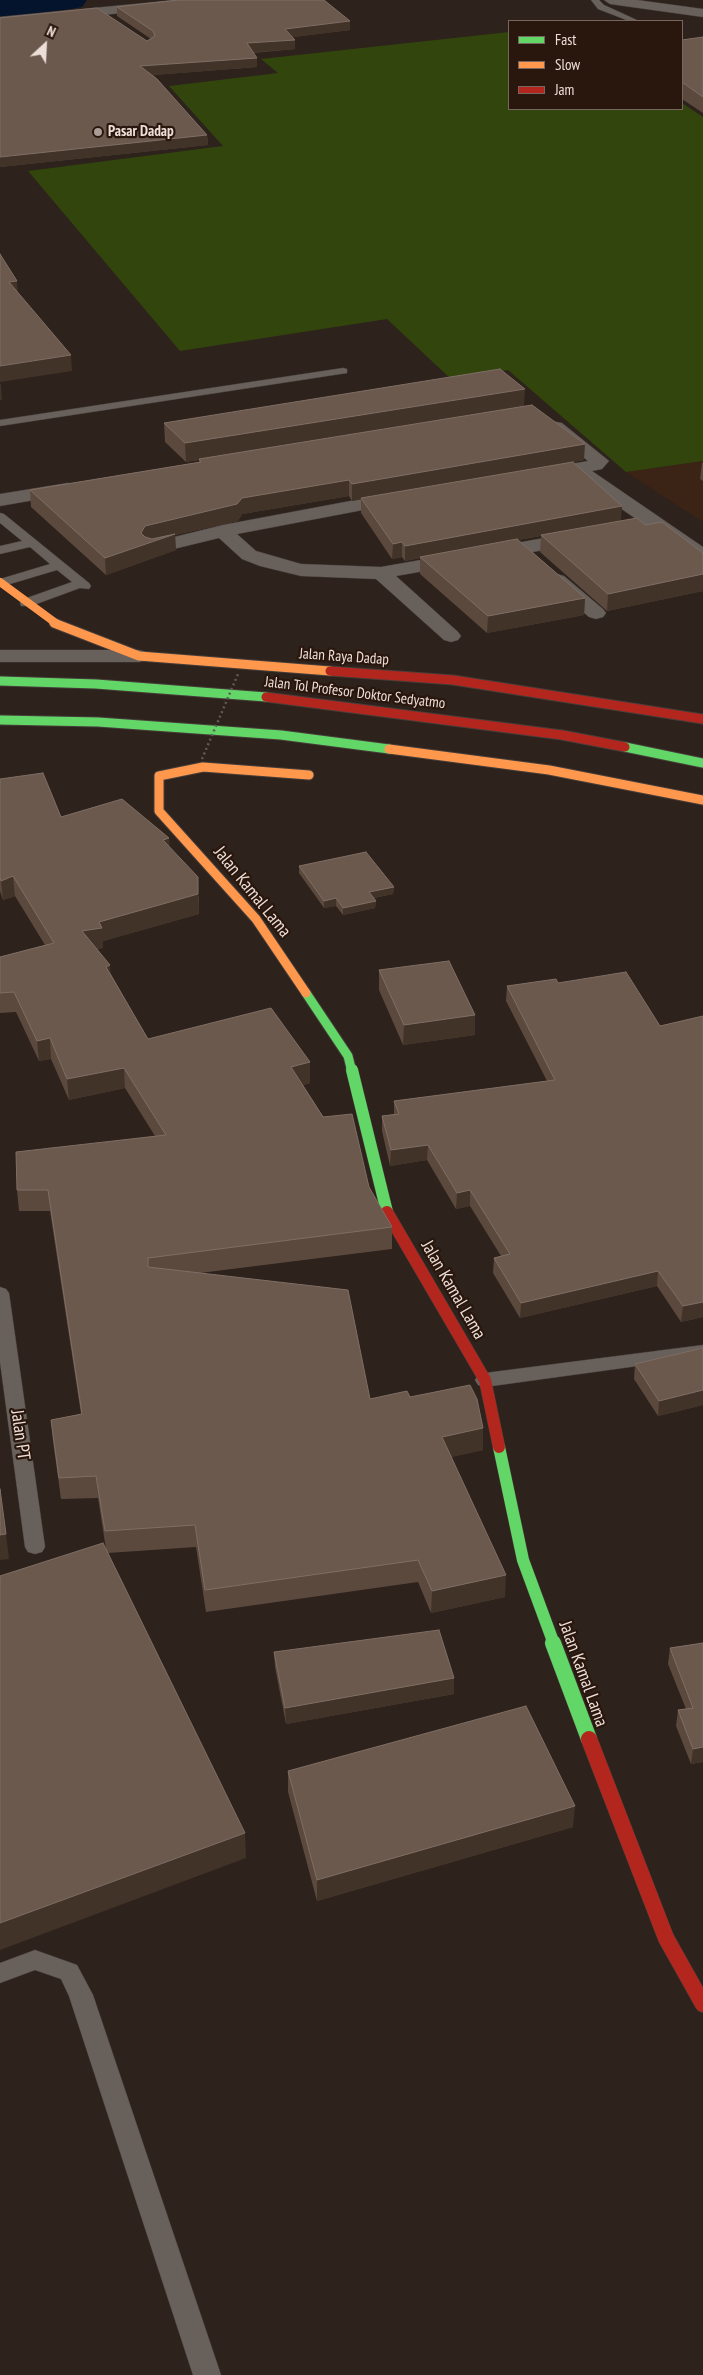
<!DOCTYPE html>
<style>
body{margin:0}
#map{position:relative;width:703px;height:2375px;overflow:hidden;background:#2d221c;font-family:"PT Sans Narrow",sans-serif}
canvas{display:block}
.legend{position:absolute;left:508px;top:20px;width:175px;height:90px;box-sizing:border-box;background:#29160c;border:1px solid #77665e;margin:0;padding:6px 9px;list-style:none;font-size:15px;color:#eddfd8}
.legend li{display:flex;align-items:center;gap:10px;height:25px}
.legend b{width:25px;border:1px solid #77665e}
.north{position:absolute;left:20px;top:20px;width:50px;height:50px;-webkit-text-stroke:4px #29160c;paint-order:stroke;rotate:25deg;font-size:14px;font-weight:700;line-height:20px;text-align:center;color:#eddfd8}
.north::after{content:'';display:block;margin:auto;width:18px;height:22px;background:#eddfd8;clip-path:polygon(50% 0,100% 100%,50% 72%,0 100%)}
</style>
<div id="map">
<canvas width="703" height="2375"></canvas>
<ul class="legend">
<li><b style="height:6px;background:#63d668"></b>Fast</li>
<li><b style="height:6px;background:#ff974d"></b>Slow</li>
<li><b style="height:6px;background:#b3261e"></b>Jam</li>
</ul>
<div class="north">N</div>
</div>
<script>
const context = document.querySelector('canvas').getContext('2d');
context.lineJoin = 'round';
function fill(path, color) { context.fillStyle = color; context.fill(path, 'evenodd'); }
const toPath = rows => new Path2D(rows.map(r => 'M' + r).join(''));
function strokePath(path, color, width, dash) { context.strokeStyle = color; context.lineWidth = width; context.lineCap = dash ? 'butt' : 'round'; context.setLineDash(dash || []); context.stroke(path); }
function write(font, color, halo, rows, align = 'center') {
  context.font = font + ' "PT Sans Narrow",sans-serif'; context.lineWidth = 4.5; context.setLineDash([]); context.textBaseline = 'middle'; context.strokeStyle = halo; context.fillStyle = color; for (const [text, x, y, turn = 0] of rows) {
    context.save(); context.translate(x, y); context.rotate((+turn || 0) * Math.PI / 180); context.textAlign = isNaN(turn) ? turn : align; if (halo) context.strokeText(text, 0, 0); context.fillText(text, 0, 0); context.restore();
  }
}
const built = toPath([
 [703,461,703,522,626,472]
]);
const green = toPath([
 [509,32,509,109,682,109,682,103,703,117,703,461,626,472,508,370,452,380,387,319,180,351,28,171,223,146,169,86,278,73,261,59]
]);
const river = toPath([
 [0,0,87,0,82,7,71,9,0,18,0,0]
]);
const lane = toPath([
 [591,0,599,0,604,5,639,21,629,21,598,9,591,0],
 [343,368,347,369,347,373,0,426,0,420,343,368],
 [0,513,4,514,89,583,91,586,89,589,80,588,31,606,21,606,20,603,21,600,72,582,57,570,0,587,0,579,50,564,30,547,0,554,0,546,22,541,0,523,0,513],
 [0,1287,6,1289,9,1293,45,1547,42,1552,35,1554,28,1552,25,1547,0,1362,0,1287],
 [703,1345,703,1357,485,1387,478,1385,475,1380,478,1375,485,1373,703,1345],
 [35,1950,77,1965,93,1995,221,2375,193,2375,69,1996,61,1979,35,1970,0,1983,0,1963,35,1950]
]);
const street = toPath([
 [176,0,220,0,214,4,0,25,0,17,176,0],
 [604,0,637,0,703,9,703,17,610,4,604,0],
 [556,422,562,423,609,461,602,469,592,471,703,547,703,562,696,560,572,475,544,480,537,478,535,474,537,470,588,461,550,431,547,427,550,423,556,422],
 [68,483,75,485,77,489,75,493,0,506,0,494,68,483],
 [398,492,405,494,407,498,405,502,237,534,256,551,301,564,381,567,578,532,585,534,588,538,585,542,578,544,396,576,458,632,461,636,458,640,451,642,444,640,376,579,301,576,260,566,242,559,219,538,153,554,146,552,143,548,146,544,223,525,398,492],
 [557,574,564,576,603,609,606,613,603,617,596,619,589,617,550,584,547,580,550,576,557,574],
 [0,650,139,650,146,652,149,656,146,660,139,662,0,662,0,650]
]);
const fastFar2 = toPath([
 [0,681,96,684,266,697],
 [0,720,98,722,281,735,389,749],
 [625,747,703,763],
 [306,993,348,1056,352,1072]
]);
const fastFar1 = toPath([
 [352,1070,387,1212],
 [499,1447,523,1560,554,1644]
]);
const fast = toPath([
 [553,1643,589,1739]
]);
const slowFar1 = toPath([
 [0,582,57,624]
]);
const slow = toPath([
 [54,623,139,656,330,671],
 [389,749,549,770,703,800],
 [306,993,256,919,159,811,159,776,203,767,309,775]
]);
const jamFar2 = toPath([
 [330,671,453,680,703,719],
 [266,697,562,735,625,747]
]);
const jamFar1 = toPath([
 [387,1212,485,1380,499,1447]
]);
const jam = toPath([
 [589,1739,666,1938,703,2004]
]);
const pathBridge = toPath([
 [202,759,238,674]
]);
const wall = toPath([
 [117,7,350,30,293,37,295,49,253,53,257,58,257,67,153,75,207,135,208,145,0,167,151,39,117,16],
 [703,37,703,113,682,99,682,40],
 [525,406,584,460,494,476,621,521,645,525,703,553,703,591,607,611,540,552,541,536,518,540,585,598,584,615,487,633,420,574,420,558,405,561,402,557,392,559,361,513,361,499,352,501,349,496,242,514,238,521,175,535,176,550,106,575,31,507,30,490,199,462,199,460,186,462,165,442,164,423],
 [703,462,703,481,700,479,702,463],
 [0,779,61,817,169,838,169,847,199,897,199,914,103,941,103,948,97,949,111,974,148,1039,310,1062,310,1083,303,1085,369,1187,392,1227,392,1249,200,1273,370,1399,410,1397,483,1450,451,1457,505,1597,431,1613,418,1582,206,1612,196,1547,108,1553,246,1858,106,1549,98,1498,61,1499,53,1441,51,1420,81,1414,50,1211,19,1211,17,1190,155,1136,125,1088,69,1100,51,1059,39,1061,16,1012,0,1013,0,957,45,945,15,896,3,900,0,891],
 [299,866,394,887,393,894,374,898,376,901,375,908,343,915,336,906,324,908,299,873],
 [379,970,475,1015,475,1035,403,1045,379,990],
 [558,983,660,1026,703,1016,703,1317,681,1322,657,1286,520,1318,493,1273,494,1258,501,1256,470,1206,456,1209,427,1160,390,1166,382,1131,382,1116,394,1114,394,1101,547,1081,506,1001,507,986],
 [703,1348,703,1405,658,1416,634,1379,635,1364],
 [703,1643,703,1762,691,1764,676,1726,678,1710,686,1709,668,1664,670,1648],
 [274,1652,454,1678,454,1694,286,1724,275,1667],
 [288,1771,573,1827,317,1901,288,1792]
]);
const shadedWall = toPath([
 [350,21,350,30,286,38,285,29],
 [295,40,295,49,247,53,247,43],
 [257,58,257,67,141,76,140,66],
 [207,135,208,145,0,167,0,157],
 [17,281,18,296,9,282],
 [71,355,72,371,0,382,0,366],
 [0,384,1,384,2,400,0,400],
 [525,389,524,408,199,459,199,460,186,462,185,443],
 [585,444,584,460,352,501,352,484],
 [349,480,349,496,242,514,238,521,175,535,176,550,106,575,105,558,141,533,145,526,242,498],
 [622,506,621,521,421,558,420,557,420,558,405,561,405,546],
 [402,542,402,557,392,559,393,544],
 [703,574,703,591,607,611,608,594],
 [585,598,584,615,487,633,488,616],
 [169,838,170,858,163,840],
 [13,876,15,896,3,900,1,881],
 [198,877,199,914,103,941,103,948,84,951,82,931,99,922],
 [394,887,393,894,369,899,369,892],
 [336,898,336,906,324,908,324,901],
 [376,901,375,908,343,915,343,908],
 [110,965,111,986,106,967],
 [475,1015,475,1035,403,1045,404,1025],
 [50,1038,51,1059,39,1061,37,1041],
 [310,1062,310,1083,292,1088,291,1067],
 [124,1068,125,1088,69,1100,67,1079],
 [428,1145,427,1160,390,1166,391,1150],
 [470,1190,470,1206,456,1209,457,1193],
 [658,1271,657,1286,520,1318,521,1303],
 [703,1302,703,1317,681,1322,683,1306],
 [703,1390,703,1405,658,1416,659,1401],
 [483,1428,483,1450,442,1459,442,1437],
 [6,1534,9,1559,0,1560,0,1535],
 [506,1575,505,1597,431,1613,432,1591],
 [454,1678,454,1694,286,1724,285,1708],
 [703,1747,703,1762,691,1764,693,1749],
 [575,1806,573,1827,317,1901,317,1880],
 [245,1833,246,1858,0,1950,0,1923]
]);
const building = toPath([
 [178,0,324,0,350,21,285,29,295,40,247,43,257,58,140,66,157,79,207,135,0,157,0,18,97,8,147,41,155,36,153,31,117,7,178,0],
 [703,37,703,97,682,82,682,40,703,37],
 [0,254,17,281,9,282,71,355,0,366,0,254],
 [500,369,525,389,185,443,164,423,500,369],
 [532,405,585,444,352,484,349,480,242,498,237,504,145,526,141,533,145,537,152,539,175,534,105,558,30,490,201,462,199,459,532,405],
 [573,462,622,506,405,546,402,542,393,544,361,498,573,462],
 [637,518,645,525,662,522,703,553,703,574,608,594,541,535,637,518],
 [517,539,585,598,488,616,420,557,517,539],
 [43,773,61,817,122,799,169,838,163,840,198,877,198,894,99,922,102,928,82,931,110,965,106,967,148,1039,271,1008,310,1062,291,1067,323,1117,352,1114,369,1187,392,1227,148,1258,148,1267,348,1290,370,1399,407,1391,410,1397,470,1385,477,1399,483,1428,442,1437,506,1575,432,1591,418,1560,205,1590,195,1525,105,1531,96,1476,59,1478,51,1420,82,1414,48,1190,17,1190,16,1152,166,1135,124,1068,67,1079,50,1038,37,1041,14,992,0,993,0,957,54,943,13,876,1,881,0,877,0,779,43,773],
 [366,852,394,887,369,892,376,901,343,908,336,898,324,901,299,866,366,852],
 [449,961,475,1015,404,1025,379,970,449,961],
 [626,972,660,1026,703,1016,703,1302,683,1306,658,1271,521,1303,494,1258,510,1254,470,1190,457,1193,428,1145,391,1150,382,1116,399,1114,394,1101,555,1080,507,986,556,979,558,983,626,972],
 [703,1348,703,1390,659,1401,635,1364,703,1348],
 [0,1489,6,1534,0,1535,0,1489],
 [103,1543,245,1833,0,1923,0,1576,103,1543],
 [439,1630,454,1678,285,1708,274,1652,439,1630],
 [703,1643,703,1747,693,1749,678,1710,693,1708,670,1648,703,1643],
 [526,1706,575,1806,317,1880,288,1771,526,1706]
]);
const markers = [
 [98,132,5,"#aa9d96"]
];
const farPoinames = [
 ["Pasar Dadap",108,132]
];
const farStreetnames = [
 ["Jalan Raya Dadap",344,657,4],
 ["Jalan Tol Profesor Doktor Sedyatmo",355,693,7]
];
const streetNames = [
 ["Jalan Kamal Lama",252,892,51],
 ["Jalan Kamal Lama",453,1290,60],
 ["Jalan PT",20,1435,82],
 ["Jalan Kamal Lama",583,1674,70]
];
fill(built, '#3b2316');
fill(green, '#32450d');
fill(river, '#04142c');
strokePath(lane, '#473e3a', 1);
strokePath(street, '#473e3a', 1);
strokePath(fastFar2, '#473e3a', 11);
strokePath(fastFar1, '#473e3a', 13);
strokePath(fast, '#473e3a', 17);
strokePath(slowFar1, '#473e3a', 8);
strokePath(slow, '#473e3a', 11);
strokePath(jamFar2, '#473e3a', 11);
strokePath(jamFar1, '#473e3a', 13);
strokePath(jam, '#473e3a', 17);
fill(lane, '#68605b');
fill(street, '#68605b');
strokePath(fastFar2, '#63d668', 9);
strokePath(fastFar1, '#63d668', 12);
strokePath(fast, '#63d668', 16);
strokePath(slowFar1, '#ff974d', 8);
strokePath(slow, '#ff974d', 9);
strokePath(jamFar2, '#b3261e', 9);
strokePath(jamFar1, '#b3261e', 12);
strokePath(jam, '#b3261e', 16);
strokePath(pathBridge, '#635955', 2.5, [2, 3]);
fill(wall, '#5b493e');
fill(shadedWall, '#423329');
fill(building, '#6b594e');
strokePath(building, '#7f6e64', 1);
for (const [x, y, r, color] of markers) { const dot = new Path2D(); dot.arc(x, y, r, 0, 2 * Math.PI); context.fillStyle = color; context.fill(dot); strokePath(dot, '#29160c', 2); }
write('bold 15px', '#eddfd8', '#29160c', farPoinames, 'left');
write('15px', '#eddfd8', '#29160c', farStreetnames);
write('18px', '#eddfd8', '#29160c', streetNames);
</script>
